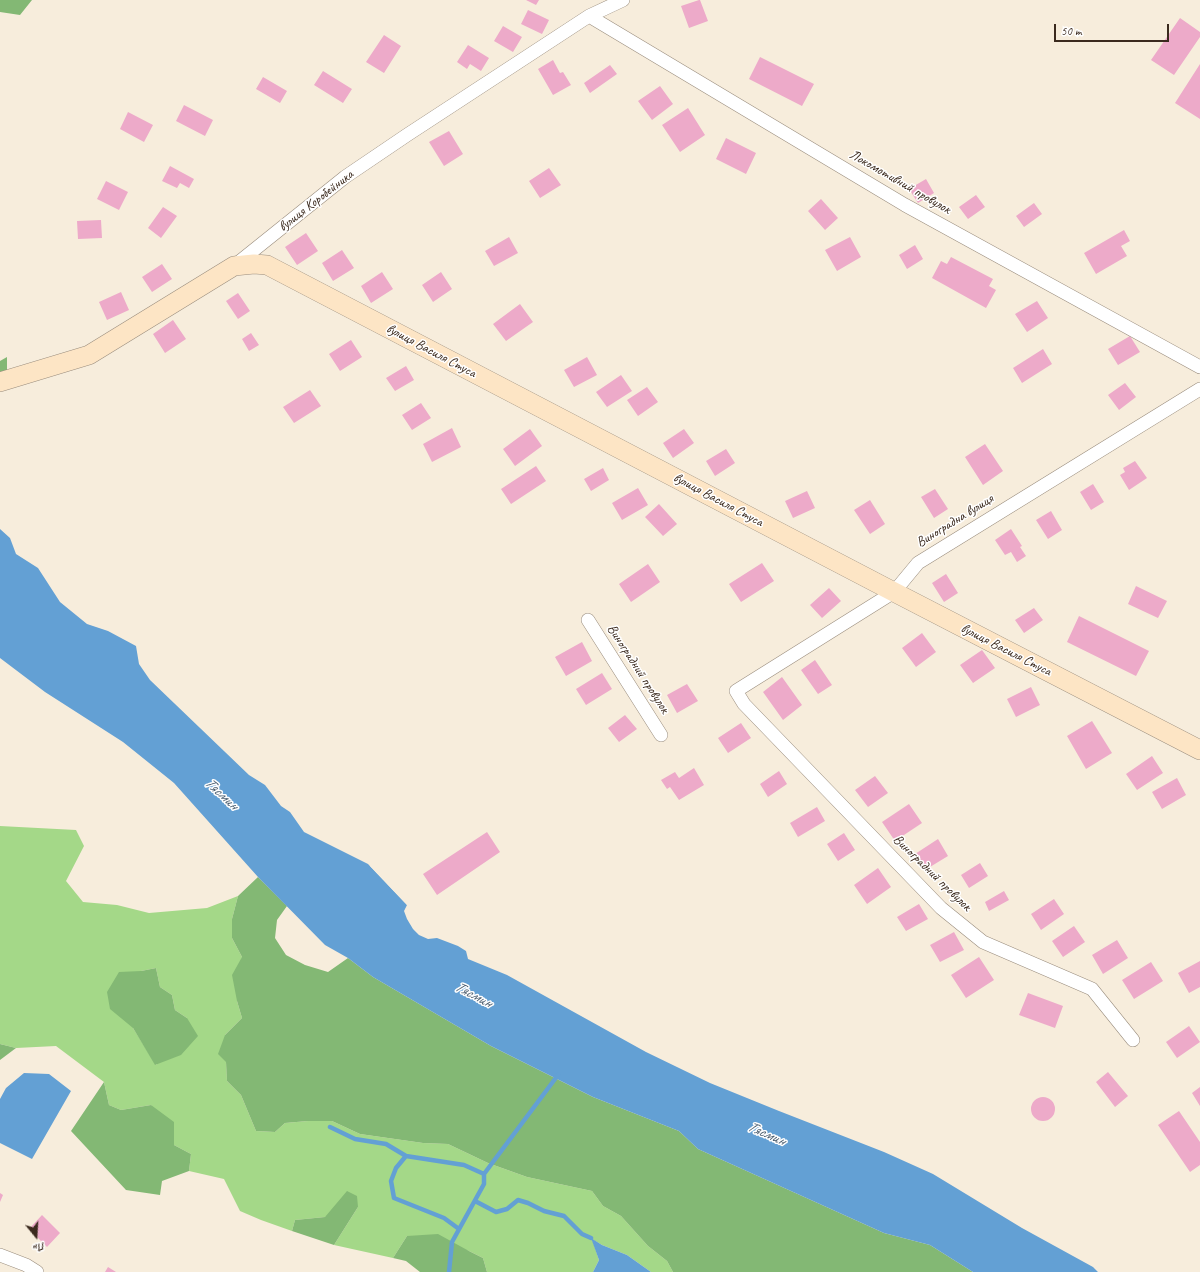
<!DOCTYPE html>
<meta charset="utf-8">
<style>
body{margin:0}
#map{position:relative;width:1200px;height:1272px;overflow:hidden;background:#f7eddc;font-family:Caveat,sans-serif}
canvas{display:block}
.north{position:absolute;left:16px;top:1216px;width:40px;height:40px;-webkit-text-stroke:3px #fff;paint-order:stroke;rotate:162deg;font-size:11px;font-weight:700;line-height:16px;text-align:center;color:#3b2a1e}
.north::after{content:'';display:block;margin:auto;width:14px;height:18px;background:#3b2a1e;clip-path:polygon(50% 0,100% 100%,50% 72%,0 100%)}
.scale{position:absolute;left:1054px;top:24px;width:115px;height:18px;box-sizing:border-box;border:2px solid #3b2a1e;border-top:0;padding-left:5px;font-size:12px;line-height:14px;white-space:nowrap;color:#3b2a1e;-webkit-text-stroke:3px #fff;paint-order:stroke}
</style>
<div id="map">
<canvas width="1200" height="1272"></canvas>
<div class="north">Пн</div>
<div class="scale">50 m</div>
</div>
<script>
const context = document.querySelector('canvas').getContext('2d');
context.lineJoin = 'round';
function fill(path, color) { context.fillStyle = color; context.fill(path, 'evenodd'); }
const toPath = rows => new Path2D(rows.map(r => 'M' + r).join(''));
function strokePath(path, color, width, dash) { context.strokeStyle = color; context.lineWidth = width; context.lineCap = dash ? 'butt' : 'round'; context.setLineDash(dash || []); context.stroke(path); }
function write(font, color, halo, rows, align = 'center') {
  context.font = font + ' Caveat,sans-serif'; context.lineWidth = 3; context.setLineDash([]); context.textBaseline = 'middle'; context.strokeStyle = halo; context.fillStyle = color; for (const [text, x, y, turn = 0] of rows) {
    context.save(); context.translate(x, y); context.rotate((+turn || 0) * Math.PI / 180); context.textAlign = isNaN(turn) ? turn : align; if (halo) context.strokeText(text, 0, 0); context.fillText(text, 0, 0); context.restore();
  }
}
const green = toPath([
 [0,826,76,830,84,846,66,881,83,902,117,905,149,913,207,908,238,896,232,919,232,938,242,957,237,1001,242,1018,225,1035,227,1081,241,1095,256,1131,275,1132,285,1123,308,1121,332,1121,360,1134,423,1143,448,1144,488,1163,527,1177,592,1191,603,1206,621,1216,648,1246,667,1261,673,1272,651,1272,627,1255,602,1245,592,1239,599,1260,593,1272,487,1272,483,1258,469,1251,407,1236,393,1258,334,1245,358,1207,325,1217,295,1220,292,1231,261,1220,240,1211,224,1179,189,1171,191,1154,174,1145,151,1105,121,1110,109,1105,104,1082,56,1046,16,1048,0,1044],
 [156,968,160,987,172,995,175,1010,187,1018,156,1065,133,1028,141,971]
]);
const forest = toPath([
 [0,0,32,0,20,15,0,12],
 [7,357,7,380,0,382,0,361],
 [258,877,287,906,277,920,275,938,286,955,305,965,328,972,348,958,373,977,491,1046,593,1097,679,1131,698,1149,884,1233,930,1245,973,1272,673,1272,667,1261,648,1246,621,1216,603,1206,592,1191,527,1177,488,1163,448,1144,423,1143,360,1134,332,1121,308,1121,285,1123,275,1132,256,1131,241,1095,227,1081,226,1062,218,1054,225,1035,242,1018,237,1001,232,975,242,957,232,938,232,919,238,896],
 [156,968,160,987,172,995,175,1010,187,1018,198,1036,181,1055,155,1065,133,1028,110,1009,107,992,119,972,141,971],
 [0,1044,16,1048,0,1060],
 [104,1082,109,1105,121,1110,151,1105,174,1122,174,1145,191,1154,189,1171,162,1181,160,1195,126,1190,71,1131],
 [347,1191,357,1196,358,1207,334,1245,292,1231,295,1220,325,1217],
 [438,1234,469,1251,483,1258,487,1272,420,1272,406,1261,393,1258,407,1236]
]);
const water = toPath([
 [0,529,10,538,16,554,38,568,60,602,87,624,108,631,136,646,139,664,150,680,249,775,265,785,281,806,290,812,304,832,368,864,407,905,404,911,407,919,413,929,419,935,428,939,437,938,458,946,466,951,468,959,507,975,646,1052,710,1083,779,1111,884,1152,933,1174,1022,1228,1093,1267,1098,1272,973,1272,930,1245,884,1233,698,1149,679,1131,593,1097,491,1046,373,977,348,958,325,945,258,877,174,783,123,742,45,692,0,658],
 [24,1073,49,1074,71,1091,32,1159,0,1143,0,1099,6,1088],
 [591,1238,602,1245,627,1255,651,1272,593,1272,599,1260]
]);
const pier = toPath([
 [372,865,408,904,407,905,370,866]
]);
const stream = toPath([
 [330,1127,355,1139,386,1144,406,1156],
 [475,1201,496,1212,507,1209,518,1200,528,1203,544,1211,564,1216,582,1234,591,1238],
 [459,1229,444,1218,394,1198,391,1181,396,1168,406,1156,464,1165,484,1174],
 [449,1272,452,1242,484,1184,484,1174,558,1075]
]);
const building = toPath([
 [526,0,539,0,536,5],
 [699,0,700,0,708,21,689,28,681,6],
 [528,10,549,20,542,34,521,24],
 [1180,18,1200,32,1200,37,1174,75,1151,60],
 [503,26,522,37,513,52,494,41],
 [384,35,401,46,384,73,366,62],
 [468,45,489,58,481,71,470,64,467,69,457,62],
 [760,57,814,84,802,106,749,79],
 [553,60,560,73,563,72,571,85,553,95,538,69],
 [1200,64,1200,119,1175,103],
 [610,65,617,74,590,93,584,83],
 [323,71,352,89,343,103,314,85],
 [263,77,287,91,280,103,256,89],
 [660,86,673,104,652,120,638,101],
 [184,105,213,120,205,136,176,121],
 [688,108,705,135,680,152,662,125],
 [128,112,153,125,144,142,120,129],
 [449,131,463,154,444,166,429,142],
 [726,138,756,153,746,174,716,159],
 [170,166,194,179,189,188,180,183,177,188,162,181],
 [549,168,561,185,540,198,529,181],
 [926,179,934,193,918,203,909,189],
 [106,181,128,192,119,210,97,199],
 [976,195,985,207,968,219,959,207],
 [821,199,838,218,825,230,808,211],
 [1034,203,1042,214,1024,227,1016,216],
 [163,207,177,216,161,238,148,228],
 [101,220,102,238,78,239,77,221],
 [1124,230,1130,241,1121,246,1127,256,1096,274,1084,253],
 [306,233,318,251,297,265,285,247],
 [509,237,518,253,494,266,485,251],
 [850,237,861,257,837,271,825,250],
 [915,245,923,259,907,269,899,255],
 [342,250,354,268,333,281,322,263],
 [951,257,993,279,989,286,996,290,986,308,932,278,941,261,947,264],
 [162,264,172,279,152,292,142,277],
 [382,272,393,289,371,303,361,286],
 [441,272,452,289,433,302,422,285],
 [121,292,129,310,107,320,99,302],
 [238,293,250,311,238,319,226,301],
 [1037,301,1048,318,1027,332,1015,314],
 [520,304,533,322,506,341,493,324],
 [173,320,186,339,165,353,153,334],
 [251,333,259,345,249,351,242,339],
 [1130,336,1140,352,1118,365,1108,349],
 [351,340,362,357,340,371,329,354],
 [1043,349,1052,364,1022,383,1013,368],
 [587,357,597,375,574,387,564,370],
 [406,366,414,380,395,391,386,378],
 [621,375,632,391,607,407,596,392],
 [1125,383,1136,397,1119,410,1108,395],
 [647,387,658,402,638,416,627,400],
 [310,390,321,406,294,423,283,407],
 [421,403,431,418,412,430,402,415],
 [452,428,461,447,432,462,423,444],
 [530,429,542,446,515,466,503,449],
 [684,429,694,443,673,458,663,443],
 [985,444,1003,471,983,485,965,457],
 [726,449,735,463,715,476,706,461],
 [1135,461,1147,478,1129,490,1120,475,1125,472,1123,468],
 [536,466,546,481,511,504,501,489],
 [603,468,609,480,591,491,584,479],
 [1093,484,1104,502,1091,510,1080,492],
 [638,488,648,505,622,520,612,503],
 [935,489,948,509,934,518,921,497],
 [807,491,815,508,793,518,785,501],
 [870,500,885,524,870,534,854,510],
 [659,504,677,524,663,536,645,517],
 [1051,511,1062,530,1048,539,1036,520],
 [1011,529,1022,546,1020,547,1026,556,1017,562,1011,552,1005,555,995,540],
 [762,563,774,581,741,602,729,584],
 [648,564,660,582,631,602,619,584],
 [946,574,958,593,944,602,932,583],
 [1136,586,1167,601,1158,618,1128,604],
 [829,588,841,601,822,618,810,605],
 [1034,608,1043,620,1024,633,1015,620],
 [1079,616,1149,651,1136,676,1067,642],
 [922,633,936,652,916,667,902,648],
 [582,642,592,661,566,676,555,657],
 [982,650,995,668,973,683,960,665],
 [815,660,832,685,818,694,801,670],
 [602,673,612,689,586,705,576,689],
 [782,677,802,705,783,720,763,692],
 [687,684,698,701,677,713,667,695],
 [1031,687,1040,705,1016,717,1007,699],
 [625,715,637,729,619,742,608,728],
 [1092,721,1112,753,1086,769,1067,736],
 [741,723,751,738,728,753,718,738],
 [1152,756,1163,773,1137,790,1126,774],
 [694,768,704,785,679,800,670,787,667,789,661,780,675,772,679,778],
 [779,771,787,784,768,797,760,784],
 [875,776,888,793,868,807,855,790],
 [1177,778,1186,795,1162,809,1152,792],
 [909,804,922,823,895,841,882,822],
 [817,807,825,821,798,837,790,823],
 [487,832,500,852,437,895,423,874],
 [844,833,855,850,838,861,827,844],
 [938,839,948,856,925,870,915,854],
 [980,863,988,876,969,888,961,875],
 [878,868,891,887,867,904,854,885],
 [1004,891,1009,900,989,911,985,902],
 [1054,899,1064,914,1041,930,1031,914],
 [919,904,928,919,906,931,897,917],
 [1074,926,1085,942,1063,957,1052,941],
 [954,932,964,950,940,962,930,945],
 [1117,940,1128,958,1103,974,1092,955],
 [979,957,994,980,966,998,951,975],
 [1200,961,1200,987,1189,993,1178,973],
 [1151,962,1163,981,1134,999,1122,980],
 [1028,993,1063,1006,1055,1028,1019,1015],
 [1189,1026,1200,1042,1177,1058,1166,1042],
 [1108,1072,1128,1096,1115,1107,1096,1082],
 [1200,1087,1200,1106,1192,1093],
 '1031 1109a12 12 0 1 1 24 0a12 12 0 1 1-24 0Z',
 [1179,1111,1200,1142,1200,1165,1190,1172,1158,1125],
 [0,1193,3,1195,0,1202],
 [42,1215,60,1233,47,1247,29,1229],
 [108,1267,116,1272,105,1272]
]);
const street = toPath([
 [589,16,905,205,1200,367],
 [234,266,345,177,407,135,589,16,623,0],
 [588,620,661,735],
 [1133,1040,1092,989,983,942,941,908,744,704,736,691,894,592,918,563,1200,389],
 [0,1255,26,1265,37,1272]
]);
const secondary = toPath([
 [0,382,89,355,234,266,254,264,267,265,894,592,1200,750]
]);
const streetNames = [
 ["Локомотивний провулок",900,182,30],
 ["вулиця Коробейника",316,201,-38],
 ["вулиця Василя Стуса",431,351,28],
 ["вулиця Василя Стуса",718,500,28],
 ["Виноградна вулиця",955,521,-32],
 ["вулиця Василя Стуса",1006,650,27],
 ["Виноградний провулок",638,669,57],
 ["Виноградний провулок",932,873,44]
];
const waterNames = [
 ["Тясмин",221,794,43],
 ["Тясмин",473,995,28],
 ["Тясмин",766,1134,24]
];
fill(green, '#a4d888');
fill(forest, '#83b874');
fill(water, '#63a0d4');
fill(pier, '#f7eddc');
strokePath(stream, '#63a0d4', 4.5);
fill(building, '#edaac9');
strokePath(street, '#998c7d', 14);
strokePath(secondary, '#998c7d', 20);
strokePath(street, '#fff', 13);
strokePath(secondary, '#fde5c5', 19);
write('14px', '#3b2a1e', '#fff', streetNames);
write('italic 15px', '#4d5f70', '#fff', waterNames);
</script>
